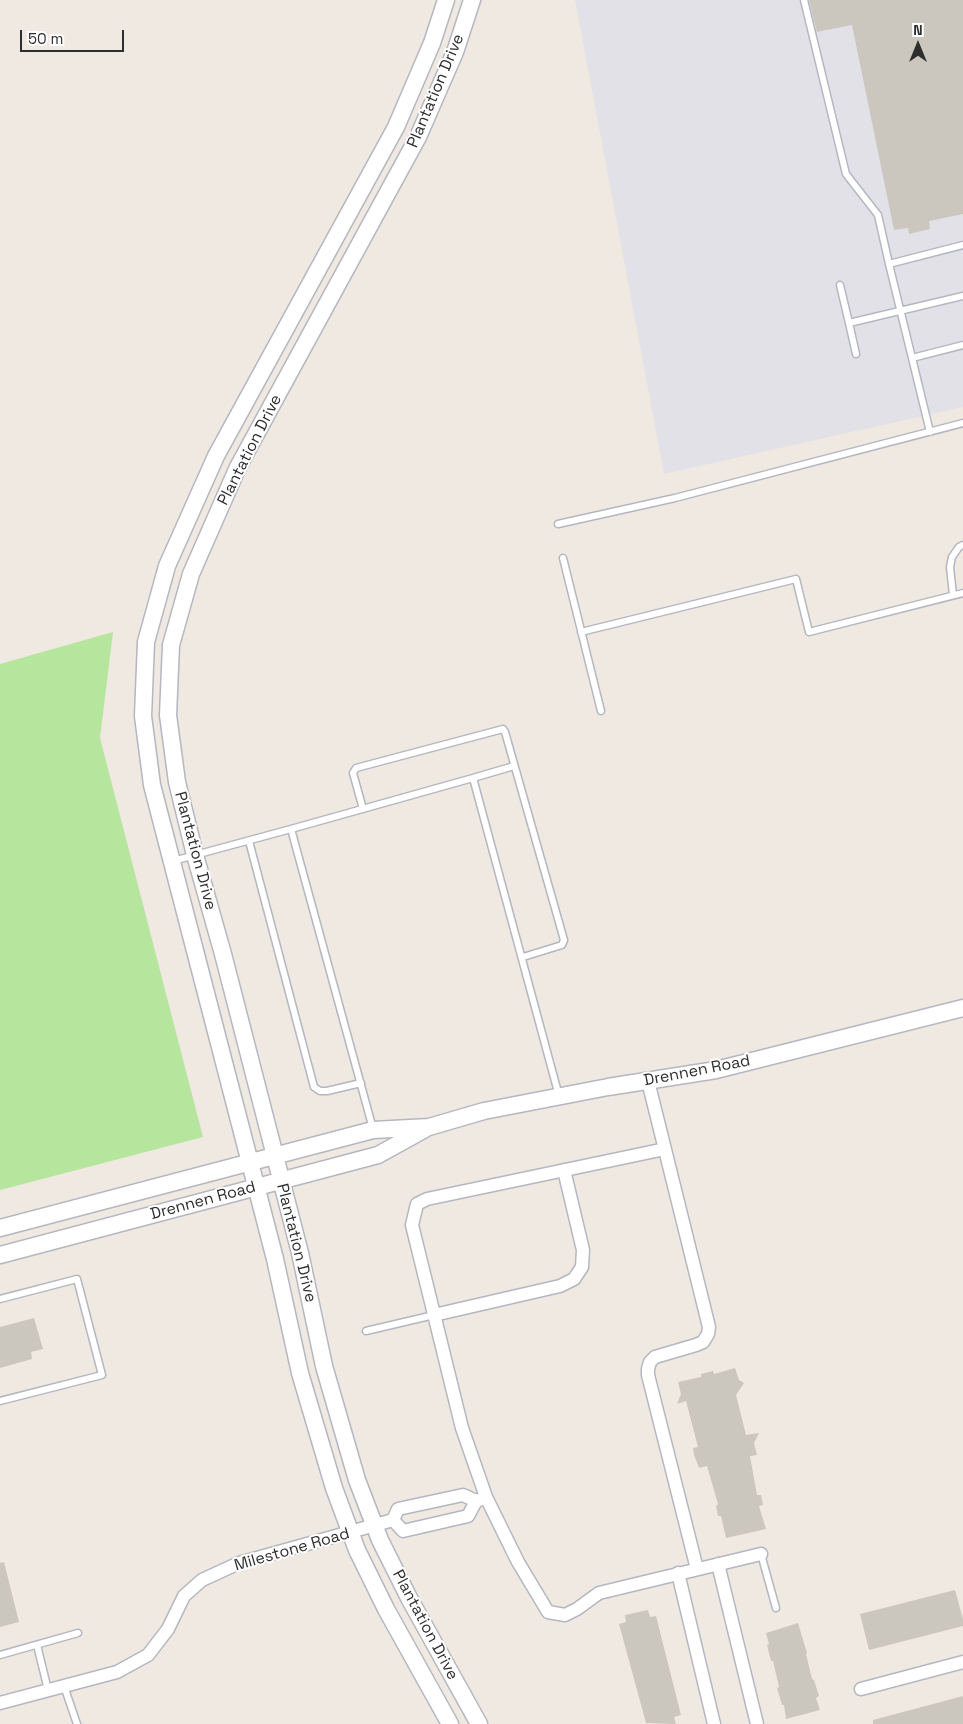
<!DOCTYPE html>
<style>
body{margin:0}
#map{position:relative;width:963px;height:1724px;overflow:hidden;background:#efe9e1;font-family:"Space Grotesk",sans-serif}
canvas{display:block}
.north{position:absolute;left:893px;top:20px;width:50px;height:50px;-webkit-text-stroke:4px #fff;paint-order:stroke;rotate:0deg;font-size:14px;font-weight:700;line-height:20px;text-align:center;color:#2e2e2e}
.north::after{content:'';display:block;margin:auto;width:18px;height:22px;background:#2e2e2e;clip-path:polygon(50% 0,100% 100%,50% 72%,0 100%)}
.scale{position:absolute;left:20px;top:30px;width:104px;height:22px;box-sizing:border-box;border:2px solid #2e2e2e;border-top:0;padding-left:6px;font-size:15px;line-height:18px;white-space:nowrap;color:#2e2e2e;-webkit-text-stroke:4px #fff;paint-order:stroke}
</style>
<div id="map">
<canvas width="963" height="1724"></canvas>
<div class="north">N</div>
<div class="scale">50 m</div>
</div>
<script>
const context = document.querySelector('canvas').getContext('2d');
context.lineJoin = 'round';
function fill(path, color) { context.fillStyle = color; context.fill(path, 'evenodd'); }
const toPath = rows => new Path2D(rows.map(r => 'M' + r).join(''));
function strokePath(path, color, width, dash) { context.strokeStyle = color; context.lineWidth = width; context.lineCap = dash ? 'butt' : 'round'; context.setLineDash(dash || []); context.stroke(path); }
function write(font, color, halo, rows, align = 'center') {
  context.font = font + ' "Space Grotesk",sans-serif'; context.lineWidth = 4; context.setLineDash([]); context.textBaseline = 'middle'; context.strokeStyle = halo; context.fillStyle = color; for (const [text, x, y, turn = 0] of rows) {
    context.save(); context.translate(x, y); context.rotate((+turn || 0) * Math.PI / 180); context.textAlign = isNaN(turn) ? turn : align; if (halo) context.strokeText(text, 0, 0); context.fillText(text, 0, 0); context.restore();
  }
}
const industrial = toPath([
 [575,0,963,0,963,407,664,474]
]);
const green = toPath([
 [113,632,100,738,203,1137,0,1190,0,664]
]);
const building = toPath([
 [809,0,963,0,963,214,929,221,930,229,909,234,908,228,894,230,852,25,817,32],
 [34,1318,43,1349,31,1352,32,1359,0,1368,0,1327],
 [735,1368,739,1380,744,1383,736,1395,746,1435,759,1433,754,1443,757,1455,750,1456,757,1495,761,1495,763,1505,759,1506,766,1529,726,1538,721,1516,718,1516,716,1506,718,1504,707,1466,699,1468,694,1455,693,1448,698,1447,686,1401,677,1404,681,1394,678,1382,701,1377,701,1374,713,1371,714,1374],
 [4,1562,19,1622,0,1627,0,1563],
 [955,1590,963,1619,963,1626,869,1650,860,1614],
 [648,1610,650,1617,656,1616,681,1715,674,1717,676,1724,646,1723,619,1624,626,1622,625,1615],
 [798,1623,807,1653,806,1654,812,1679,814,1680,819,1696,816,1698,820,1710,786,1719,784,1705,782,1705,777,1688,779,1687,773,1661,771,1661,767,1645,769,1644,766,1633],
 [963,1696,963,1724,873,1724,873,1720]
]);
const service = toPath([
 [804,0,846,174,878,215,889,264,963,245],
 [889,264,912,358],
 [840,285,849,323,963,296],
 [849,323,856,354],
 [930,432,912,358,963,345],
 [558,524,675,498,963,423],
 [563,558,601,711],
 [953,595,950,567,952,557,959,547,963,545],
 [581,632,796,579,809,632,963,593],
 [473,778,514,766],
 [363,809,353,773,356,768,503,729,505,732,564,940,562,945,523,957],
 [291,829,473,778,559,1096],
 [249,841,314,1087,320,1091,327,1091,361,1083],
 [173,861,291,829,373,1129],
 [0,1299,77,1279,102,1375,0,1401],
 [366,1331,434,1315],
 [761,1554,776,1608],
 [37,1645,48,1690],
 [0,1655,78,1633],
 [64,1686,77,1724]
]);
const minor = toPath([
 [648,1081,709,1327,708,1334,703,1342,696,1345,655,1357,650,1362,648,1369,648,1375,697,1569],
 [665,1149,427,1199,417,1204,412,1225,462,1428,486,1497,518,1562,548,1612,565,1615,577,1609,599,1593,761,1554],
 [434,1315,560,1286,574,1279,582,1267,583,1250,564,1170],
 [393,1520,403,1531,468,1516,476,1501,482,1499],
 [718,1564,757,1724],
 [678,1573,714,1724],
 [861,1689,963,1662],
 [0,1703,117,1672,148,1655,168,1629,184,1596,202,1580,239,1563,393,1520,398,1509,463,1495,476,1501]
]);
const tertiary = toPath([
 [446,0,432,43,396,127,216,456,167,566,146,642,143,716,152,785,275,1259,300,1373,334,1488,357,1550,386,1609,450,1724],
 [472,0,455,52,418,137,238,467,191,574,171,645,168,715,177,782,195,855,223,954,300,1253,324,1366,357,1480,380,1540,409,1598,479,1724],
 [0,1228,373,1130,429,1127,484,1111,608,1087,716,1070,963,1008],
 [0,1255,378,1155,425,1129]
]);
const streetNames = [
 ["Plantation Drive",436,91,-67],
 ["Plantation Drive",250,450,-63],
 ["Plantation Drive",195,851,75],
 ["Drennen Road",697,1071,-11],
 ["Drennen Road",203,1201,-15],
 ["Plantation Drive",296,1243,76],
 ["Milestone Road",292,1550,-16],
 ["Plantation Drive",425,1625,62]
];
fill(industrial, '#e3e1e8');
fill(green, '#b6e59e');
fill(building, '#cbc7bf');
strokePath(service, '#b4b7c1', 9);
strokePath(minor, '#b4b7c1', 15);
strokePath(tertiary, '#b4b7c1', 19);
strokePath(service, '#fff', 6);
strokePath(minor, '#fff', 12);
strokePath(tertiary, '#fff', 16);
write('16px', '#2e2e2e', '#fff', streetNames);
</script>
